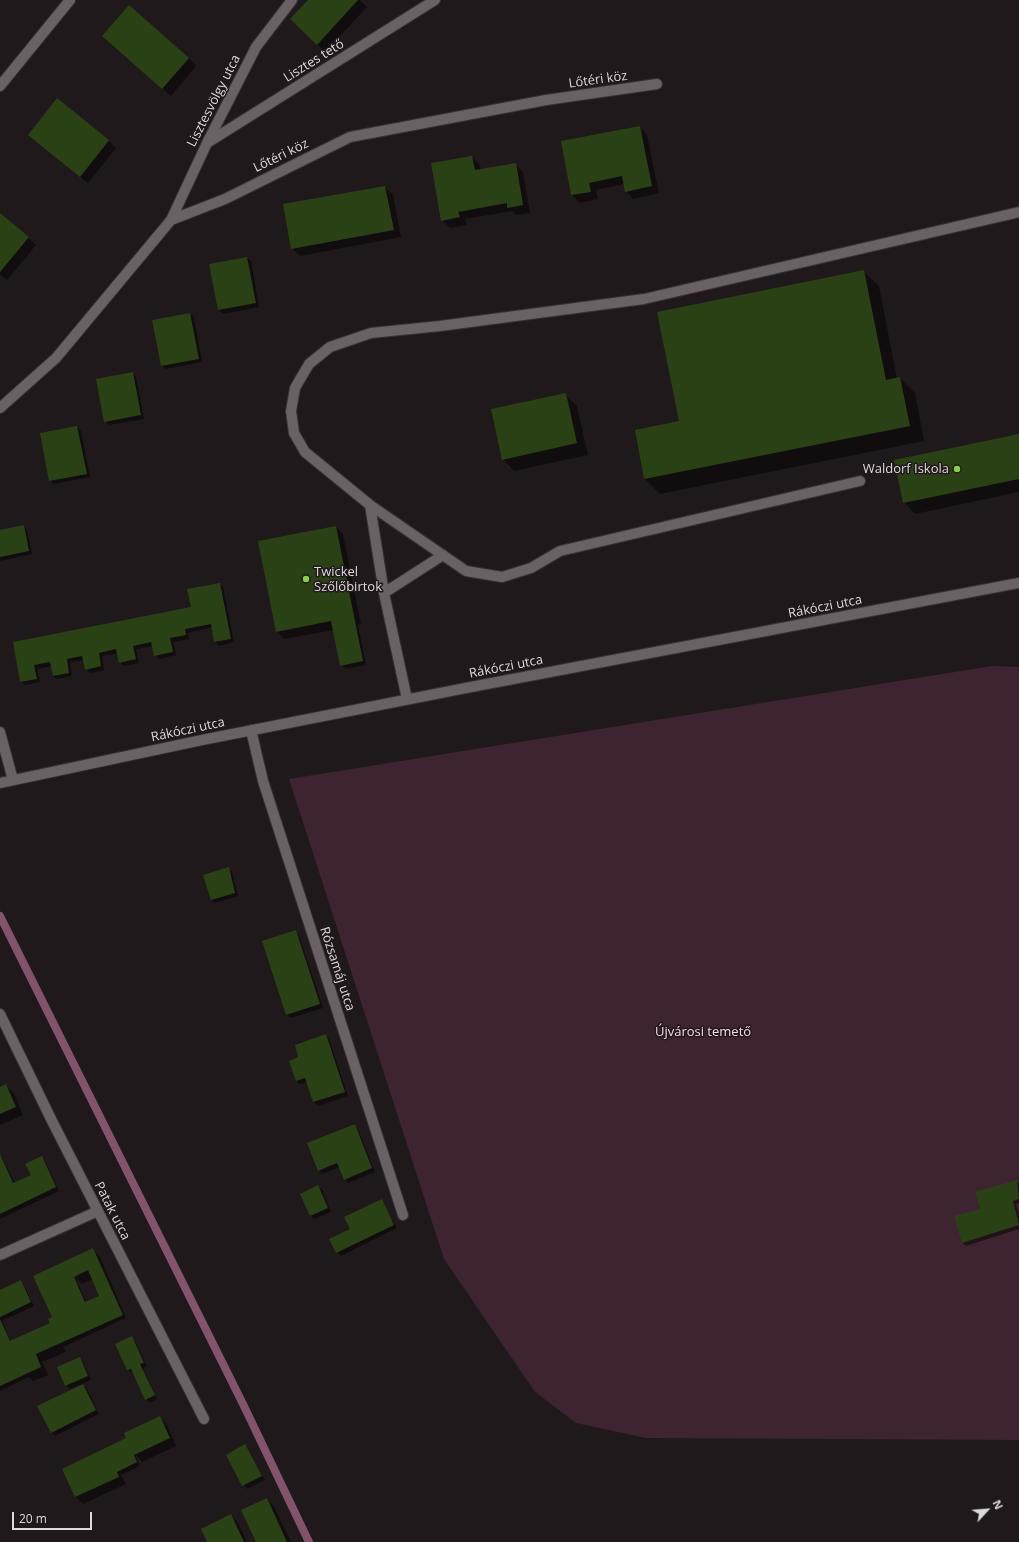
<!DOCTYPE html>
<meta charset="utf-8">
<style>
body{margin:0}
#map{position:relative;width:1019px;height:1542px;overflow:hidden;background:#20191c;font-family:"Open Sans",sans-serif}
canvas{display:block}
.north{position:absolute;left:967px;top:1490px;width:40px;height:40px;-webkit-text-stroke:3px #20191c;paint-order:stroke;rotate:64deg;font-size:11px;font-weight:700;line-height:16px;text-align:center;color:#ddd8da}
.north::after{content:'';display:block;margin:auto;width:14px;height:18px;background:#ddd8da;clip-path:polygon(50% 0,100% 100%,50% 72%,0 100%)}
.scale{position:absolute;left:12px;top:1512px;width:80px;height:18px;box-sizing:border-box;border:2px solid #ddd8da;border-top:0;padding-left:5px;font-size:12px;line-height:14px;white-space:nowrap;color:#ddd8da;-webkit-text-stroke:3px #20191c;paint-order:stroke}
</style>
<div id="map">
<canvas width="1019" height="1542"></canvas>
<div class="north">N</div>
<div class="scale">20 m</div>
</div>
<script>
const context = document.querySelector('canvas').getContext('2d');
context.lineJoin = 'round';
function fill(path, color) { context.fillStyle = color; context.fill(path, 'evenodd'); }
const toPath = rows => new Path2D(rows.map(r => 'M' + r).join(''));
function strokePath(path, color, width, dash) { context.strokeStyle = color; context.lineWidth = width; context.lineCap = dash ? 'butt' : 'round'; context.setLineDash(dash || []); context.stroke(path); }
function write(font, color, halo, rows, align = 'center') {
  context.font = font + ' "Open Sans",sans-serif'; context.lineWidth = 3; context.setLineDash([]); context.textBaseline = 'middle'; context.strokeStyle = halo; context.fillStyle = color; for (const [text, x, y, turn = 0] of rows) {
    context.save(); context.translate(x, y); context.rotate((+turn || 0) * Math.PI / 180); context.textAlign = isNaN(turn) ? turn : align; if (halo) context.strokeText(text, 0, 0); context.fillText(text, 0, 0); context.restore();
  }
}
const green = toPath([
 [992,666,1019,667,1019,1440,646,1438,576,1423,535,1392,444,1259,289,779]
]);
const shadow = toPath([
 [309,0,360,0,367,7,325,52,299,27],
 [111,44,189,58,196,66,171,96],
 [640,127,647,135,659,193,633,199,626,191,624,184,596,190,598,199,580,203,572,195,562,142],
 [29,135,108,140,79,176],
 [109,141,116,148,88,183,80,177],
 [472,157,480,165,481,170,515,164,523,172,530,213,516,215,512,211,465,219,467,225,450,228,442,220],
 [385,187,393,195,401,237,300,256,292,248],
 [0,214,36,245,7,280,0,274],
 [247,258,251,261,259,307,223,314,219,310,210,265],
 [864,272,879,286,897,379,900,378,915,393,924,441,660,494,645,479,636,431,681,422],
 [190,314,194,317,202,362,166,369,162,366],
 [133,373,136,377,144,419,109,425,105,421],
 [565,394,577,406,588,455,514,471,503,459],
 [77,427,81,431,90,477,54,484,50,481],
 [1019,435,1019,492,915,514,904,502],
 [24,526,27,530,32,554,0,561,0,531],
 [336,527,343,534,361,624,358,625,366,665,345,669,341,665,334,630,284,639,277,631],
 [219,584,223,587,234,642,219,646,215,642,212,627,188,633,189,639,173,642,176,655,159,659,155,655,153,646,136,649,139,663,123,666,120,662,118,653,102,656,104,670,90,673,86,669,84,660,70,662,72,676,57,679,53,676,52,666,37,669,40,682,25,685,21,682,14,643,192,608],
 [228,869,232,872,238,896,215,903,211,899],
 [296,931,299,935,323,1008,291,1018,287,1015],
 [326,1035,329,1039,348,1096,318,1106,314,1102,308,1082,300,1084,296,1081,300,1058],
 [6,1085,14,1093,23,1115,0,1125,0,1088],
 [354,1125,358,1129,375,1172,348,1183,345,1179,340,1167,322,1174,319,1170],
 [0,1154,15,1183,32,1175,42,1158,45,1161,59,1191,0,1219],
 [1016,1181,1019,1184,1019,1203,1016,1204,1019,1215,1019,1229,966,1246,962,1243,981,1209],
 [318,1187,322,1190,331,1212,314,1219,311,1216],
 [381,1201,397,1228,341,1256,337,1252],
 [92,1249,100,1257,126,1318,63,1347,66,1352,42,1362,48,1375,33,1381,29,1377,0,1391,0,1291,21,1282,24,1285,34,1306,2,1321,11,1342,51,1324,53,1318,34,1276],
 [75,1277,82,1284,93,1279,101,1296,87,1303],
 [131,1338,135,1341,147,1366,143,1368,157,1399,150,1403,146,1399,133,1372,131,1373,128,1370],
 [80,1358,83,1362,91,1380,82,1384,87,1388,99,1414,55,1436,51,1432,79,1387,79,1385,70,1389,66,1385],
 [159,1417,167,1425,176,1446,142,1462,135,1454,140,1466,121,1475,126,1484,83,1504,76,1497,63,1469,129,1443],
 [245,1446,265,1480,247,1489,227,1455],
 [267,1499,274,1507,291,1542,257,1542],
 [231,1515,238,1523,247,1542,208,1542]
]);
const stream = toPath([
 [0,916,243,1404,309,1542]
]);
const building = toPath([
 [308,0,358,0,317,45,290,19],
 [129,5,189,58,162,89,102,36],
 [57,98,109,140,80,177,28,135],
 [640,126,652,186,625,192,622,176,589,183,591,192,571,195,561,141],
 [472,156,475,170,516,163,523,205,507,208,507,203,458,212,460,217,441,221,431,163],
 [385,186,394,230,291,249,283,204],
 [0,213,29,237,0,272],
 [247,257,256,303,218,310,209,264],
 [864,270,886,380,900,377,910,426,644,479,635,430,679,421,657,312],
 [190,313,199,359,161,366,152,320],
 [133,372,141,415,104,422,96,379],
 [566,393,577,443,502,460,491,409],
 [77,426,87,474,49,481,40,433],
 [1019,434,1019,479,903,503,894,460],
 [24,525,29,551,0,557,0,530],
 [336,526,363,661,340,666,331,621,276,632,258,541],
 [220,583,231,639,214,642,211,624,185,629,186,635,170,638,173,652,154,656,151,642,133,646,136,659,119,663,116,649,99,653,101,666,85,670,82,656,67,659,69,673,53,676,50,662,34,665,37,679,20,682,13,642,191,607,187,589],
 [229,867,235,893,211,900,203,875],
 [296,930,320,1004,286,1015,262,941],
 [326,1034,345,1092,313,1102,305,1078,296,1081,289,1061,298,1057,295,1045],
 [6,1084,16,1107,0,1114,0,1087],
 [355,1124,372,1168,344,1180,337,1163,318,1171,307,1143],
 [0,1154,13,1183,31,1175,25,1164,42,1156,56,1187,0,1214],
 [1017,1180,1019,1199,1013,1201,1019,1225,962,1243,954,1216,980,1209,975,1192],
 [318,1185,328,1208,310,1216,300,1194],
 [382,1199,394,1225,336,1253,329,1239,350,1229,344,1217],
 [93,1248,123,1315,36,1354,41,1367,0,1386,0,1319,10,1341,50,1323,48,1319,52,1317,33,1276],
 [88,1270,99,1296,85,1302,74,1277],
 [21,1280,31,1302,0,1317,0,1290],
 [132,1336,144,1363,140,1364,155,1395,145,1400,131,1369,127,1370,115,1344],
 [80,1357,88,1376,65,1386,57,1367],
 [83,1384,96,1410,51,1433,37,1406],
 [160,1416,170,1438,134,1455,137,1462,117,1472,119,1477,75,1497,62,1469,126,1438,124,1433],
 [245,1444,262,1476,242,1486,226,1455],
 [267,1498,287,1542,256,1542,241,1510],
 [231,1514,244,1542,207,1542,201,1529]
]);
const minor = toPath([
 [0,86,70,0],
 [207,143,435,0],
 [171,220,207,143,256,47,292,0],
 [0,408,56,358,171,220,225,199,350,137,546,100,657,84],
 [370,505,466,571,502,577,531,568,560,551,860,481],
 [384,593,443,555],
 [407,699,384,593,370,505,305,452,294,433,291,411,295,388,309,364,330,347,371,333,440,326,644,299,1019,212],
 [251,730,263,781,403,1215],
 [0,732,13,780],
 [0,783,202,740,471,687,1019,583],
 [0,1014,52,1121,204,1419],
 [0,1255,98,1211]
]);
const markers = [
 [957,469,4,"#89cf48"],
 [306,579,4,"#89cf48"]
];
const streetNames = [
 ["Lisztes tető",314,61,-32],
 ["Lőtéri köz",598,80,-8],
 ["Lisztesvölgy utca",214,101,-63],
 ["Lőtéri köz",281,156,-26],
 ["Rákóczi utca",825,607,-11],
 ["Rákóczi utca",506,667,-11],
 ["Rákóczi utca",188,730,-12],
 ["Rózsamáj utca",337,969,72],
 ["Patak utca",112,1211,63]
];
const poiNames = [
 ["Waldorf Iskola",949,469],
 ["Twickel",314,572,"left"],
 ["Szőlőbirtok",314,587,"left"]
];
const parkNames = [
 ["Újvárosi temető",703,1032]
];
fill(green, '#3e2331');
fill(shadow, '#0007');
strokePath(stream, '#83526b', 8);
fill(building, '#2a4116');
strokePath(minor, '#383335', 12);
strokePath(minor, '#6a6165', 10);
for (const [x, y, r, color] of markers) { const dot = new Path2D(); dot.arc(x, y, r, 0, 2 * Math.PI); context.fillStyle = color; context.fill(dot); strokePath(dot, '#20191c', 1.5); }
write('13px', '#ddd8da', '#20191c', streetNames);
write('13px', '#ddd8da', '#20191c', poiNames, 'right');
write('13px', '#f8d8e7', '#20191c', parkNames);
</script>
